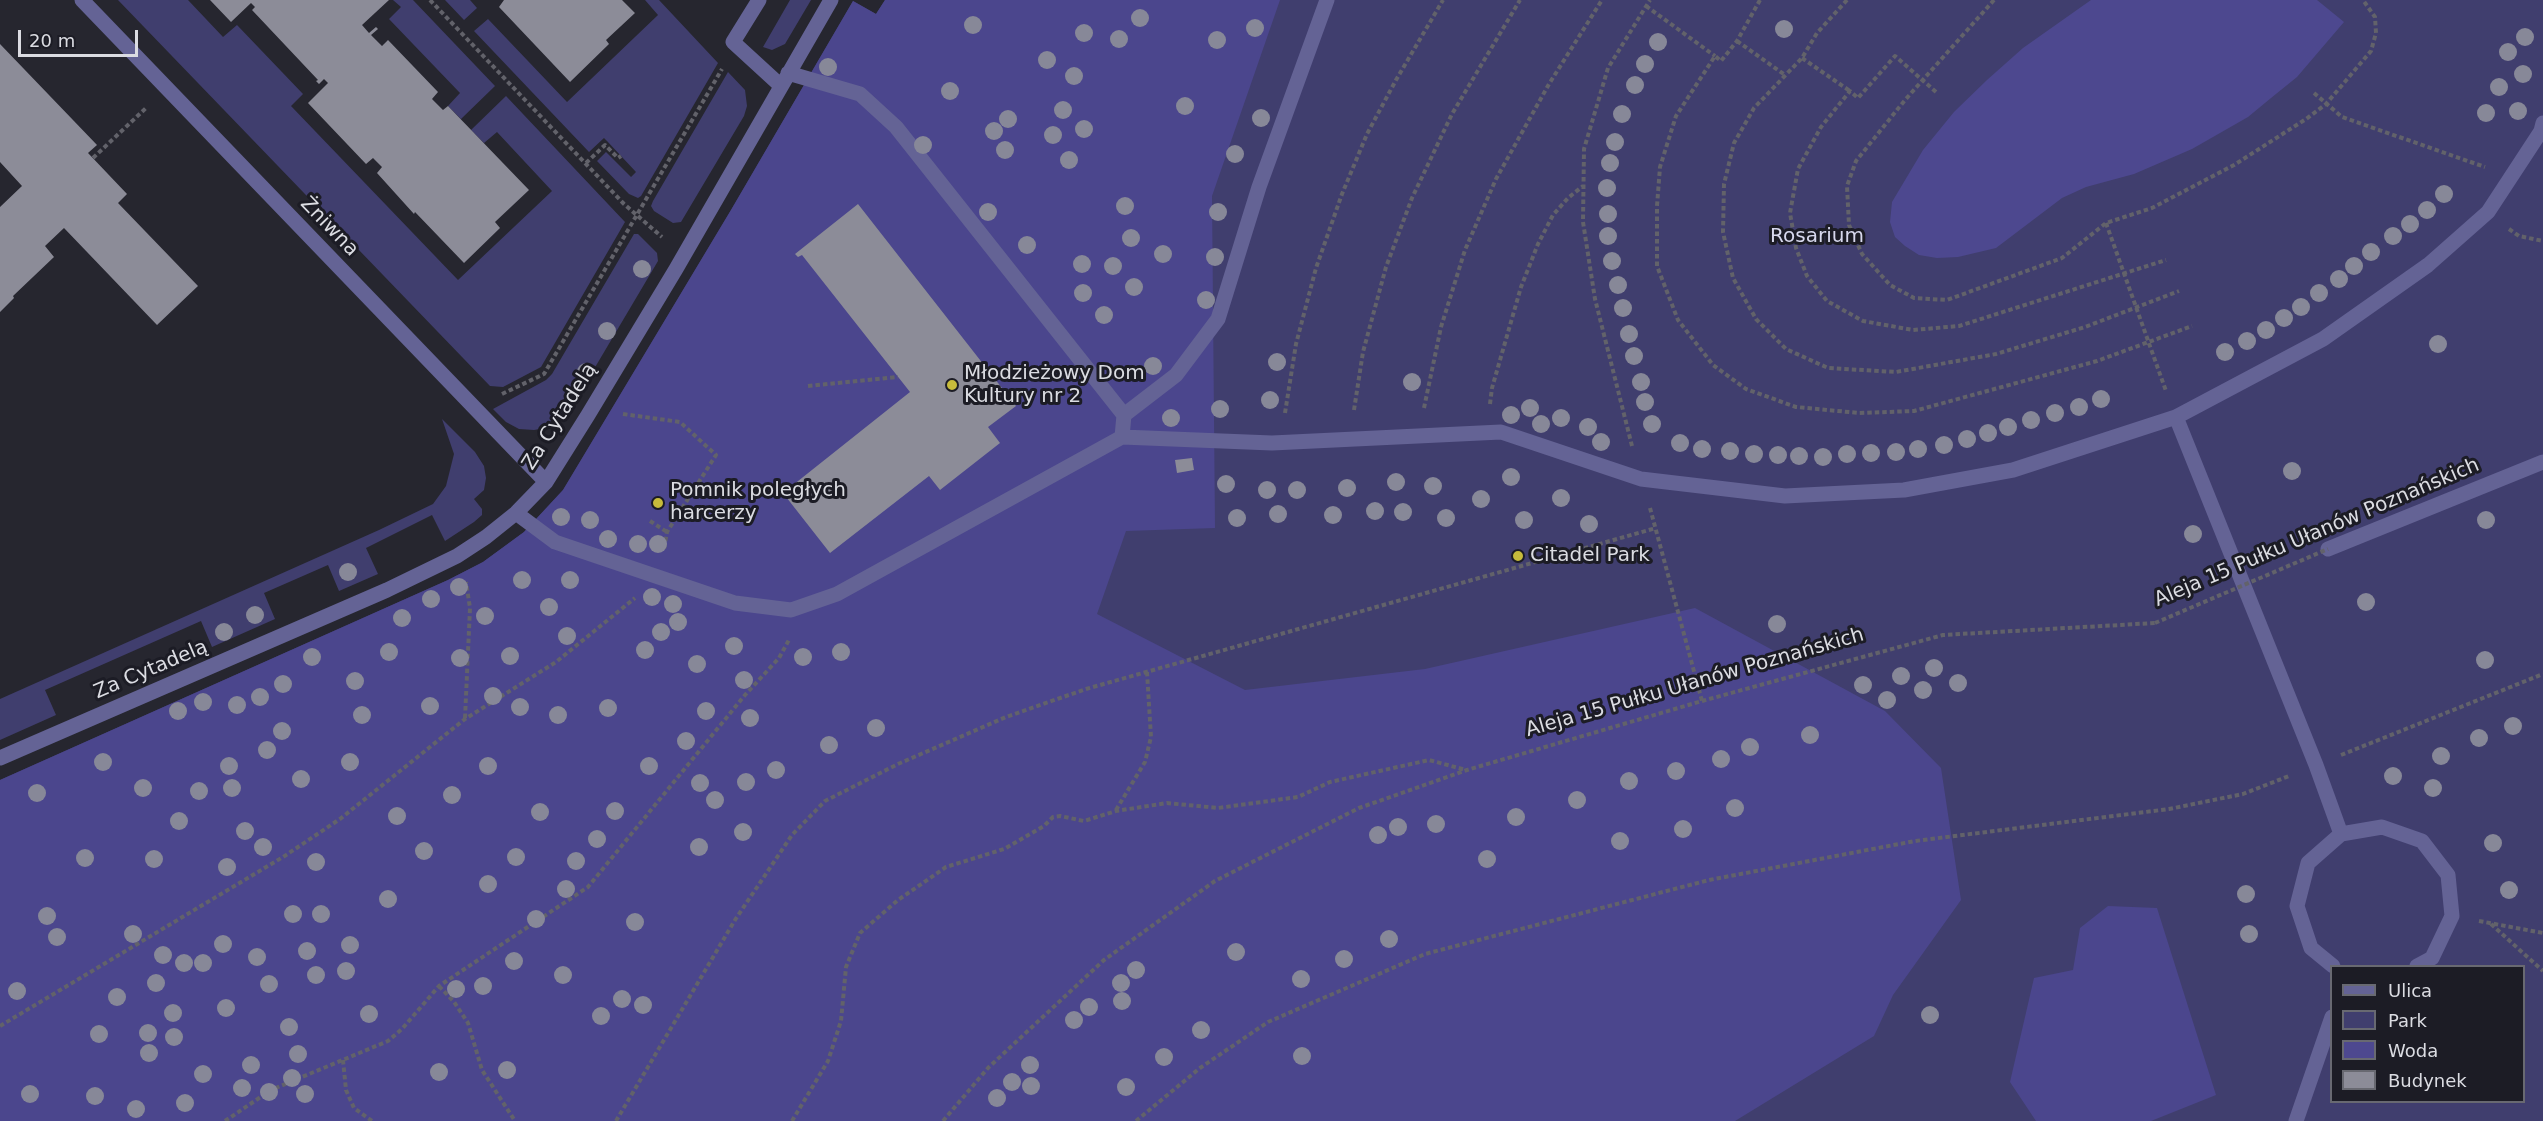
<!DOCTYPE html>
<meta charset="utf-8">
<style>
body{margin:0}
#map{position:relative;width:2543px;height:1121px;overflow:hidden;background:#26262f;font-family:"DejaVu Sans",sans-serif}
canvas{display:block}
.legend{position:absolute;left:2330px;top:965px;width:195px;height:138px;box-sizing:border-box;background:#1c1c25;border:2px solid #686971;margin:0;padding:8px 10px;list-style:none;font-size:18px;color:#dbdce2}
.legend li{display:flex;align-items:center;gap:12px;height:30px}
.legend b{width:30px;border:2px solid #686971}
.scale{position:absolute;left:18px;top:30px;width:120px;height:27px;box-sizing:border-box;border:3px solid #dbdce2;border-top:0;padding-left:8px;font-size:18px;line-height:21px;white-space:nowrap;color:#dbdce2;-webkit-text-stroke:4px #1c1c25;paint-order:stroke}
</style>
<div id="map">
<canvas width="2543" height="1121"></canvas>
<ul class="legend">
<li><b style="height:8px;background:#646395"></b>Ulica</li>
<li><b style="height:16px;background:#403e6e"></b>Park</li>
<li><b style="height:16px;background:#4d488f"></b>Woda</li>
<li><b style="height:16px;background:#8c8c98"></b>Budynek</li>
</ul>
<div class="scale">20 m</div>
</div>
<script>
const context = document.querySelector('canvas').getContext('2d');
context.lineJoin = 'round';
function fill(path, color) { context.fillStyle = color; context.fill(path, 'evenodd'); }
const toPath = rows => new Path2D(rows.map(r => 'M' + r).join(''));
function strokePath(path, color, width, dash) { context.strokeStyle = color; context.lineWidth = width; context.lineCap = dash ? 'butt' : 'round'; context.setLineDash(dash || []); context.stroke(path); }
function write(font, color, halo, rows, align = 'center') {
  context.font = font + ' "DejaVu Sans",sans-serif'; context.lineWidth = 6; context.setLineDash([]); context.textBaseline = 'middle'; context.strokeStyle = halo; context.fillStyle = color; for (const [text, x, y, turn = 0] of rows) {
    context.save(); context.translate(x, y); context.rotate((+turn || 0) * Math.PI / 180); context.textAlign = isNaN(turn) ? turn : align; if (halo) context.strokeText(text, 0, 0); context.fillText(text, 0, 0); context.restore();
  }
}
const green = toPath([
 [118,0,188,0,223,37,237,25,303,94,291,106,458,280,552,191,497,132,484,143,471,130,506,96,625,222,541,367,503,387,490,386],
 [393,0,413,0,495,86,461,119,448,106,460,93,389,19,401,7],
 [445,0,470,0,477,8,464,20],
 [645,0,659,0,718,63,641,196,638,198,629,194,597,161,606,152,631,177,636,172,607,141,604,138,589,152,474,31,488,19,567,102,658,15],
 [790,0,811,0,785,44,772,50,763,47],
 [885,0,2543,0,2543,1121,0,1121,0,780,448,580,483,562,524,532,563,490,731,210,853,1,876,14],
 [2332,966,2524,966,2524,1102,2332,1102],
 [728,72,745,90,747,106,744,116,681,222,673,223,654,211,651,206,653,201],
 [634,234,638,234,657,253,658,261,565,418,551,427,534,430,519,429,506,422,493,409,546,380,552,374],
 [442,419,475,452,484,466,486,478,484,490,474,499,482,509,482,515,474,522,445,541,432,515,366,548,378,574,339,591,328,565,264,593,275,619,212,647,201,621,45,690,56,715,0,740,0,699,379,530,433,504,446,486,454,454]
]);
const forest = toPath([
 [885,0,1280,0,1212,196,1215,528,1126,531,1097,614,1245,690,1425,669,1695,608,1885,711,1941,768,1961,900,1893,995,1874,1036,1735,1121,0,1121,0,780,448,580,483,562,524,532,563,490,731,210,853,1,876,14],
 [2108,906,2157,908,2216,1095,2151,1121,2036,1121,2010,1082,2034,978,2073,970,2080,928]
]);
const water = toPath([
 [2091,0,2317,0,2344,22,2297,77,2271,98,2248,117,2192,149,2134,174,2086,187,2062,198,1996,248,1958,257,1937,258,1919,255,1905,246,1895,237,1890,222,1892,202,1923,150,1954,112,1987,80,2023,48]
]);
const building = toPath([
 [210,0,389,0,362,25,369,33,376,27,378,29,371,35,382,46,388,40,438,92,432,99,443,110,448,106,529,190,495,222,500,228,464,263,415,212,414,214,377,173,382,167,373,158,366,164,308,103,328,83,324,79,319,84,316,81,318,80,252,10,255,7,251,3,231,22],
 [504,0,622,0,635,13,606,40,609,44,570,82,499,7],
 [0,44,97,145,88,153,127,194,118,203,198,286,157,325,64,228,45,246,54,257,13,296,14,298,0,312,0,207,22,186,0,162],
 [858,204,1016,406,988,427,1000,443,940,490,929,476,830,553,783,493,910,392,802,255,798,257,795,254],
 [1192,458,1194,470,1177,473,1175,460]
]);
const path = toPath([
 [430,0,624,204,662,237],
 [1760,0,1737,41,1721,61,1715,56,1676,116,1660,167,1657,206,1657,266,1678,320,1713,365,1746,389,1796,407,1859,413,1914,411,2097,361,2192,326],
 [1847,0,1817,33,1802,58,1754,108,1734,143,1724,184,1723,232,1733,278,1756,319,1786,349,1828,368,1896,372,1996,354,2085,327,2179,291],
 [1994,0,1905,100,1856,161,1847,186,1849,225,1862,254,1890,285,1914,298,1947,300,2062,258,2106,223,2152,208,2234,165,2306,119,2326,104,2371,51,2376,33,2375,17,2363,0],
 [1646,6,1715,56],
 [1737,41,1785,75],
 [1802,58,1850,91],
 [1936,92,1895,56,1858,98,1850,91,1821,127,1798,169,1790,213,1796,248,1807,276,1827,301,1863,321,1913,330,1959,326,2166,260],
 [2314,93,2342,117,2485,167],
 [93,158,146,108],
 [586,163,605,145,618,158,621,156],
 [2106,223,2166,391],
 [2509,229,2519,236,2543,241],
 [808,386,898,377],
 [502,394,544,374,722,69],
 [1490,404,1492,388,1521,287,1538,244,1553,215,1568,198,1583,186],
 [1424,408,1441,327,1465,250,1496,179,1549,84,1602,0],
 [1354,410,1363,352,1386,267,1412,198,1452,114,1520,0],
 [1285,413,1296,344,1316,268,1342,194,1367,134,1396,80,1443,0],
 [623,414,680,422,716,455,667,532,664,549],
 [1632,446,1595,299,1583,222,1584,149,1608,68,1650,0],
 [1650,508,1702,701],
 [650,521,667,532],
 [465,718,470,608,466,582],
 [2341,755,2543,674],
 [1116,810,1145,762,1151,737,1147,672],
 [2479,921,2543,933],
 [2491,924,2543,971],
 [439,986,454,1002,468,1023,482,1070,515,1121],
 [0,1026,283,857,340,819,465,719,556,662,635,598],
 [343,1060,346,1090,354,1108,372,1121],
 [225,1121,271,1090,388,1041,402,1029,439,986,588,887,745,695,779,658,790,638],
 [616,1121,735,920,792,835,825,801,898,764,1006,717,1086,689,1656,528],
 [792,1121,828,1061,841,1021,846,967,860,933,898,900,946,867,1004,849,1044,826,1053,817,1060,816,1084,821,1116,811,1167,803,1218,808,1298,797,1330,782,1429,760,1466,770],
 [943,1121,988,1068,1104,960,1215,881,1359,808,1467,770,1702,701,1943,635,2155,623],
 [1136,1121,1200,1068,1268,1022,1425,954,1709,880,1915,841,2169,809,2243,794,2289,776]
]);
const minor = toPath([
 [82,0,546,482],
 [759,0,733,42,781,86],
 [788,73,860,94,896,127,1124,415],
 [2176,417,2316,765,2341,834],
 [1122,437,1124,415,1176,375,1218,319,1259,187,1327,0],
 [516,513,555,542,735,603,791,610,837,594,1122,437,1272,443,1501,432,1641,479,1785,496,1904,490,2013,470,2176,417,2323,339,2428,265,2488,212,2541,131,2543,123],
 [2328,549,2543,462],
 [0,758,387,590,457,556,486,537,516,513,546,482,588,415,676,269,831,0],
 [2333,966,2311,948,2297,906,2308,863,2341,834,2382,827,2422,841,2448,875,2452,916,2432,958,2417,966],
 [2296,1121,2332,1017]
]);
const pathBridge = toPath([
 [2155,623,2328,549]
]);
const trees = [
 [1140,18],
 [973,25],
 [1255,28],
 [1784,29],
 [1084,33],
 [2525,37],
 [1119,39],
 [1217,40],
 [1658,42],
 [2508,52],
 [1047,60],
 [1645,64],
 [828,67],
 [2523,74],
 [1074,76],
 [1635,85],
 [2499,87],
 [950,91],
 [1185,106],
 [1063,110],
 [2518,111],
 [2486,113],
 [1622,114],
 [1261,118],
 [1008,119],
 [1084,129],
 [994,131],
 [1053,135],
 [1615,142],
 [923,145],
 [1005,150],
 [1235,154],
 [1069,160],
 [1610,163],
 [1607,188],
 [2444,194],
 [1125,206],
 [2427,210],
 [988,212],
 [1218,212],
 [1608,214],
 [2410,224],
 [1608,236],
 [2393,236],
 [1131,238],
 [1027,245],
 [2371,252],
 [1163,254],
 [1215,257],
 [1612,261],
 [1082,264],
 [1113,266],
 [2354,266],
 [642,269],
 [2339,279],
 [1618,285],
 [1134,287],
 [1083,293],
 [2319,293],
 [1206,300],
 [2301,307],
 [1623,308],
 [1104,315],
 [2284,318],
 [2266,330],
 [607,331],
 [1629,334],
 [2247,341],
 [2438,344],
 [2225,352],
 [1634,356],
 [1277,362],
 [1153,366],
 [586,372],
 [1412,382],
 [1641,382],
 [2101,399],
 [1270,400],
 [1645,402],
 [2079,407],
 [1530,408],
 [1220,409],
 [2055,413],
 [1511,415],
 [1171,418],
 [1561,418],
 [2031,420],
 [1541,424],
 [1652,424],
 [1588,427],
 [2008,427],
 [1988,433],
 [1967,439],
 [1601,442],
 [1680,443],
 [1944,445],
 [1702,449],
 [1918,449],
 [1730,451],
 [1896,452],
 [1871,453],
 [1754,454],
 [1847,454],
 [1778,455],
 [1799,456],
 [1823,457],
 [2292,471],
 [1511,477],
 [1396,482],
 [1226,484],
 [1433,486],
 [1347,488],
 [1267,490],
 [1297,490],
 [1561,498],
 [1481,499],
 [1375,511],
 [1403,512],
 [1278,514],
 [1333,515],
 [561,517],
 [1237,518],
 [1446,518],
 [590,520],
 [1524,520],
 [2486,520],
 [1589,524],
 [2193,534],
 [608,539],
 [638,544],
 [658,544],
 [348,572],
 [522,580],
 [570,580],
 [459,587],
 [652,597],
 [431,599],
 [2366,602],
 [673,604],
 [549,607],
 [255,615],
 [485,616],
 [402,618],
 [678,622],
 [1777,624],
 [224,632],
 [661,632],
 [567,636],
 [734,646],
 [645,650],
 [389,652],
 [841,652],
 [510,656],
 [312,657],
 [803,657],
 [460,658],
 [2485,660],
 [697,664],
 [1934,668],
 [1901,676],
 [744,680],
 [355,681],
 [1958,683],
 [283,684],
 [1863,685],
 [1923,690],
 [493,696],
 [260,697],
 [1887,700],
 [203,702],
 [237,705],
 [430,706],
 [520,707],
 [608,708],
 [178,711],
 [706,711],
 [362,715],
 [558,715],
 [750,718],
 [2513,726],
 [876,728],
 [282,731],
 [1810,735],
 [2479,738],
 [686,741],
 [829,745],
 [1750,747],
 [267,750],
 [2441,756],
 [1721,759],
 [103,762],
 [350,762],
 [229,766],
 [488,766],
 [649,766],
 [776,770],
 [1676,771],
 [2393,776],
 [301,779],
 [1629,781],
 [746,782],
 [700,783],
 [143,788],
 [232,788],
 [2433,788],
 [199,791],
 [37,793],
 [452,795],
 [715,800],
 [1577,800],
 [1735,808],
 [615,811],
 [540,812],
 [397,816],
 [1516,817],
 [179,821],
 [1436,824],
 [1398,827],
 [1683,829],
 [245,831],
 [743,832],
 [1378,835],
 [597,839],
 [1620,841],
 [2493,843],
 [263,847],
 [699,847],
 [424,851],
 [516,857],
 [85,858],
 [154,859],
 [1487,859],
 [576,861],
 [316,862],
 [227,867],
 [488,884],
 [566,889],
 [2509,890],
 [2246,894],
 [388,899],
 [293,914],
 [321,914],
 [47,916],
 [536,919],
 [635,922],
 [133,934],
 [2249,934],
 [57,937],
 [1389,939],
 [223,944],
 [350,945],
 [307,951],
 [1236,952],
 [163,955],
 [257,957],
 [1344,959],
 [514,961],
 [184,963],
 [203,963],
 [1136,970],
 [346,971],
 [316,975],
 [563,975],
 [1301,979],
 [156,983],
 [1121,983],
 [269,984],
 [483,986],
 [456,989],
 [17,991],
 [117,997],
 [622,999],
 [1122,1001],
 [643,1005],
 [1089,1007],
 [226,1008],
 [173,1013],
 [369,1014],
 [1930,1015],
 [601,1016],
 [1074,1020],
 [289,1027],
 [1201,1030],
 [148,1033],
 [99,1034],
 [174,1037],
 [149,1053],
 [298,1054],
 [1302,1056],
 [1164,1057],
 [251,1065],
 [1030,1065],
 [507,1070],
 [439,1072],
 [203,1074],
 [292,1078],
 [1012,1082],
 [1031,1086],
 [1126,1087],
 [242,1088],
 [269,1092],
 [30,1094],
 [305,1094],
 [95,1096],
 [997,1098],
 [185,1103],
 [136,1109]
];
const markers = [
 [952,385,6,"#c7bb3b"],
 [658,503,6,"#c7bb3b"],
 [1518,556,6,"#c7bb3b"]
];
const streetNames = [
 ["Żniwna",329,227,46],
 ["Za Cytadelą",560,417,-58],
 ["Aleja 15 Pułku Ułanów Poznańskich",2317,533,-23],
 ["Za Cytadelą",151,670,-23],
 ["Aleja 15 Pułku Ułanów Poznańskich",1695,683,-16]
];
const parkNames = [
 ["Rosarium",1817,237]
];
const poiNames = [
 ["Młodzieżowy Dom",964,374],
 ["Kultury nr 2",964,397],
 ["Pomnik poległych",670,491],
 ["harcerzy",670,514],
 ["Citadel Park",1530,556]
];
fill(green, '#403e6e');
fill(forest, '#4b468d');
fill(water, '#4d488f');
fill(building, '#8c8c98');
strokePath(path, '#62626a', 4, [4.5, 3]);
strokePath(minor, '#646395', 15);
strokePath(pathBridge, '#62626a', 4, [4.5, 3]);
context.fillStyle = '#878898';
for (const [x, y] of trees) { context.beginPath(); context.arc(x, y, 9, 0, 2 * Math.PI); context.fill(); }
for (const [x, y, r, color] of markers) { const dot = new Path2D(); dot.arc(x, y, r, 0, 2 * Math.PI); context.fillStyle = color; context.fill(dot); strokePath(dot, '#1c1c25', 2); }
write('20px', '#dbdce2', '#1c1c25', streetNames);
write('20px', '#d7d8ed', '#1c1c25', parkNames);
write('20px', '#dbdce2', '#1c1c25', poiNames, 'left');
</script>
